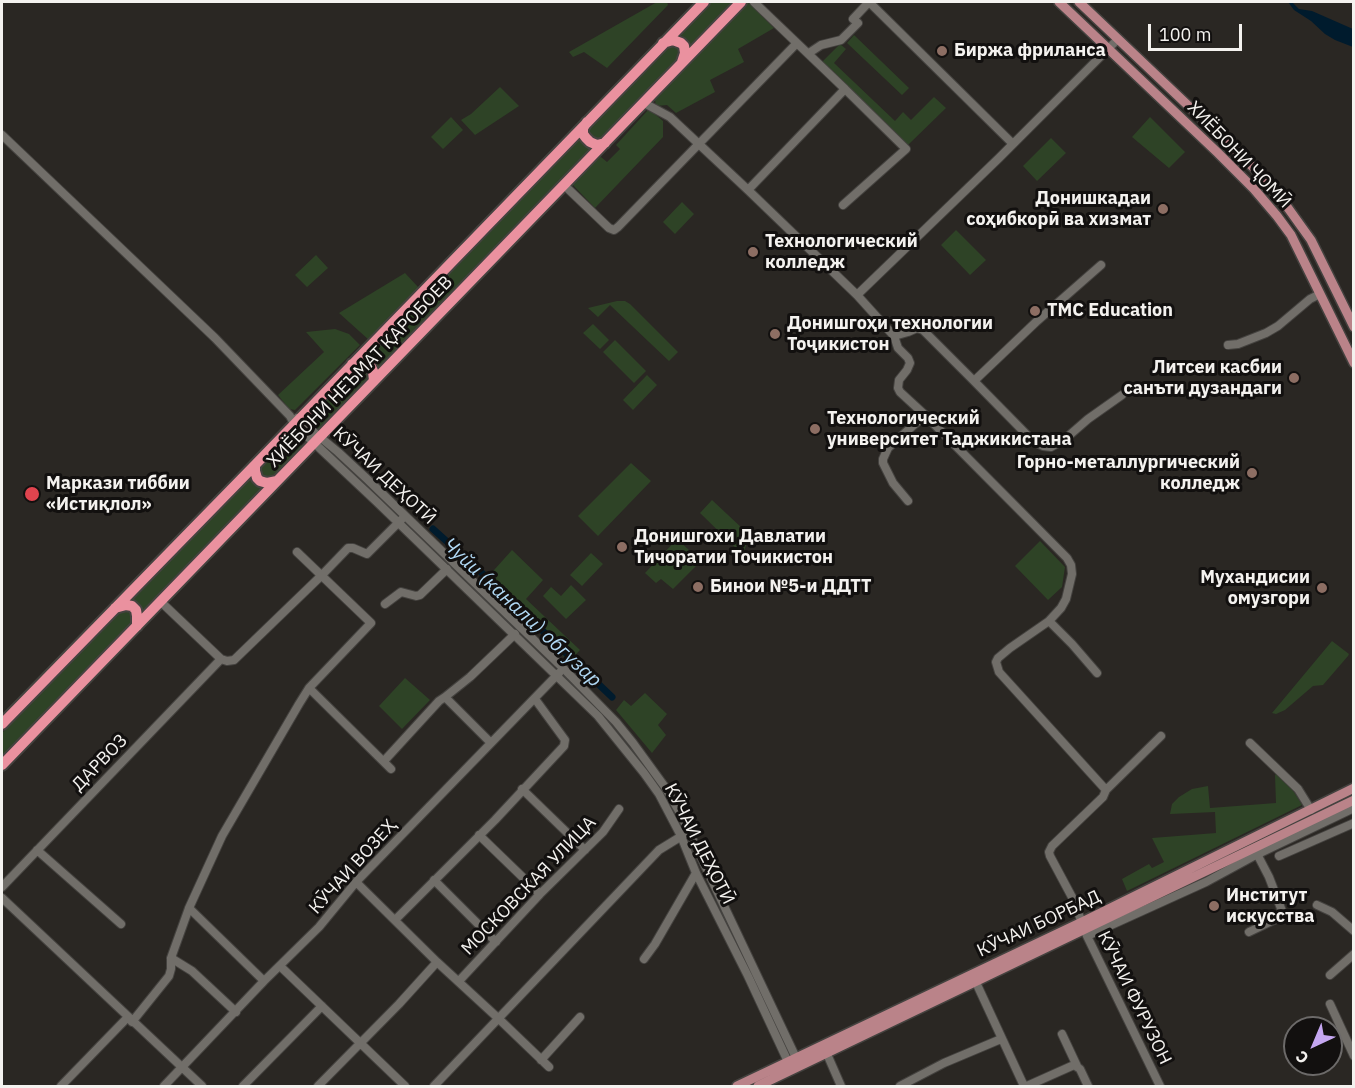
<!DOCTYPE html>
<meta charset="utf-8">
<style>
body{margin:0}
#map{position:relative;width:1355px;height:1088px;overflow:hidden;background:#2a2723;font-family:"IBM Plex Sans",sans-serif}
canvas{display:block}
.frame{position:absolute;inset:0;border:3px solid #f4f2ef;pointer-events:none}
.north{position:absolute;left:1283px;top:1016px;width:60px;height:60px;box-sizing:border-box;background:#12100f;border:2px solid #6c6a69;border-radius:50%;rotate:224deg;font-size:16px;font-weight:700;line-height:24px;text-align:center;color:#f4f2ef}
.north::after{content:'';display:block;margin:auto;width:21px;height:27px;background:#c5a7f1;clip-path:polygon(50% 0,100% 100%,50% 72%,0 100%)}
.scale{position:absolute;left:1148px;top:24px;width:94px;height:27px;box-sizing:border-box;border:3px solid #f4f2ef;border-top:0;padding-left:8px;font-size:18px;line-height:21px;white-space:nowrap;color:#f4f2ef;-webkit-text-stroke:4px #12100f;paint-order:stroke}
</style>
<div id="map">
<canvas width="1355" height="1088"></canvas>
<div class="frame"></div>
<div class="north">С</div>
<div class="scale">100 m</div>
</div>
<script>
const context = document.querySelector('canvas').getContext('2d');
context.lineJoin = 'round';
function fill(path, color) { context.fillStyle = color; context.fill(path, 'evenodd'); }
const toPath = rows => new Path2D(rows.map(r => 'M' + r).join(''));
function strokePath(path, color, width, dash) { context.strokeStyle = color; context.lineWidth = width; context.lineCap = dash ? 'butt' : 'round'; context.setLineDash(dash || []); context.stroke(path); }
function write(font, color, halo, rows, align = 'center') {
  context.font = font + ' "IBM Plex Sans",sans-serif'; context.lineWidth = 6; context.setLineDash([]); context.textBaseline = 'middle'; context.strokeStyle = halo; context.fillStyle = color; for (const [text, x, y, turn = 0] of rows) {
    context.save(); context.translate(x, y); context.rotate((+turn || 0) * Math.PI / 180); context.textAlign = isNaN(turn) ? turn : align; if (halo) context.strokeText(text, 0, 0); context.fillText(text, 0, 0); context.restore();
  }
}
const green = toPath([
 [657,2,667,2,668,5,607,68,584,52,573,57,569,52],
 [711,2,734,2,691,45,688,40,679,34],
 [748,2,774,28,738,49,744,62,710,80,715,92,676,113,667,105,656,106,655,100],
 [854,35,909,88,902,95,847,43],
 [672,42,684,52,599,141,588,135,587,129],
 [840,44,846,49,834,63,895,121,903,112,911,120,934,97,946,108,908,145,822,62],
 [500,87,519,106,475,135,461,120,471,114],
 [649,109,663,121,663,137,595,208,572,184,596,158,601,157,607,162,620,149,616,145],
 [451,117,463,130,443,149,431,137],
 [1150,117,1185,152,1169,168,1132,137],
 [580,137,581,142,586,146,591,149,377,369,366,358],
 [1051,138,1066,153,1037,181,1023,166],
 [682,202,694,214,675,234,663,222],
 [956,230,986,260,970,275,941,245],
 [316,255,328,268,307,287,295,275],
 [405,273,419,288,369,340,339,313],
 [617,301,625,301,630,304,678,352,669,361,610,305,598,317,588,308],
 [593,324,609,340,600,349,583,333],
 [335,329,349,334,360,345,295,410,289,409,278,395,324,352,306,332],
 [615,340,646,371,634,383,603,352],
 [357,367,363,368,366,372,368,378,319,430,307,419],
 [647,375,657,385,633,410,623,400],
 [291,435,303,447,271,479,266,480,259,474,258,470],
 [631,463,651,481,598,536,578,516],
 [252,475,264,487,142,612,140,607,135,602,130,601],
 [712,500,743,529,748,539,743,555,700,513],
 [677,539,701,561,673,589,661,579,656,583,645,573],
 [1040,541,1065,567,1062,587,1048,600,1015,566],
 [512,550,543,580,526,599,580,650,569,662,486,579],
 [591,553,603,564,582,586,570,575],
 [571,585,586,600,566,619,543,596,551,587,561,596],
 [123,610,131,613,133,617,131,624,2,757,2,733,118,613],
 [1332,641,1349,654,1348,656,1323,685,1313,686,1285,710,1276,714,1272,713],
 [405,678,430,700,402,729,379,706],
 [645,693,667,714,658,725,666,735,652,753,616,710,624,700,631,706],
 [1277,773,1294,792,1302,805,1127,891,1122,879,1149,864,1152,868,1164,862,1152,838,1216,833,1215,812,1170,814,1172,804,1179,797,1192,789,1208,786,1210,808,1276,803,1275,775]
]);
const water = toPath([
 [1288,2,1292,2,1299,9,1312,11,1353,29,1353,47,1335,40,1325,34,1311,21,1294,10]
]);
const canal = toPath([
 [433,529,483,574,612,697]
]);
const minor = toPath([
 [809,53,821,45,841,40,858,23,853,19,869,2,1013,144],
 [644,103,670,117,748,190,857,295,999,158,1118,39],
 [2,135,215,338,290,416,294,424,377,502,598,716,644,773,659,794,681,836,696,873,748,976,790,1066],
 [564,185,609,228,614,230,618,227,797,43],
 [748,190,845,89,754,2],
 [843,205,906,149,845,89],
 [857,295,894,336,908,332,917,328,923,330,974,381,1036,322,1101,265],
 [894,336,898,348,908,358,910,363,907,370,899,380,898,388,900,392,925,415,1067,558,1071,565,1072,574,1066,599,1061,608,1049,621],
 [1228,345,1238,344,1266,333,1278,326,1310,299,1318,295],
 [974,381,1033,441,1043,446,1051,447,1065,439,1088,419,1122,395],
 [297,418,338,452,366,478,564,669,616,722,633,743,665,787,680,813,798,1062],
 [908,501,893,483,883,463,883,459,888,448,925,415],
 [160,601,221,659,227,661,234,660,322,575,348,548,353,548,367,554,402,519],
 [385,604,401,592,416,596,420,595,447,569],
 [1097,673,1072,644,1049,621,1010,648,998,658,996,662,999,672,1106,790,1103,797,1052,846,1049,852,1050,856,1073,899,1087,936,1160,1086],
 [309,688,391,769],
 [445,697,470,677,515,634],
 [1250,743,1298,789,1311,810],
 [384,761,439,701,445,697,491,743],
 [522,789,585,850],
 [1106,790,1161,736],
 [479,835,540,894],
 [37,850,121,924],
 [1279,856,1354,823],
 [434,880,496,942],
 [356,882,437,962,499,1019,549,1067],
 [2,887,221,659],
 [2,898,202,1086],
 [1317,905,1332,912,1354,931],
 [189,908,264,981],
 [395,920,495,820,564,746,565,740,535,699],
 [1249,932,1278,918,1282,911,1269,877,1256,852],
 [1087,936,1206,882,1252,857,1354,808],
 [171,958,192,971,236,1012],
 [644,959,655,944,696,873],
 [280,966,405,1086],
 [1330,975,1354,954],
 [973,976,1024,1086],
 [459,981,540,894,603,832,619,809],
 [1330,1004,1354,1056],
 [132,1022,169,976,171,969,171,958,189,908,222,836,299,704,309,688,371,623,297,552],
 [1062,1034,1077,1066],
 [827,1054,841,1086],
 [541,1060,580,1017],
 [61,1086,127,1018],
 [164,1086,264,981,319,927,356,882,559,673],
 [243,1086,322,1006],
 [318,1086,399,1004,437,962],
 [434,1086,659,850,685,834],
 [900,1086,944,1063,1001,1039],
 [1027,1086,1074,1065,1080,1069,1088,1086]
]);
const major = toPath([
 [1059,2,1218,153,1254,189,1277,216,1291,235,1354,363],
 [1079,2,1256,170,1283,201,1311,240,1354,327],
 [737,1086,1084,921,1354,788],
 [758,1086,1354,800]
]);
const highway = toPath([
 [663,43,673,40,681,43,684,46,685,53,682,62],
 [587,122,583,128,583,134,586,138,590,142,597,145,605,143],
 [352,364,362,361,370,365,373,371,374,381],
 [255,465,255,471,257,478,260,481,267,483,277,481],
 [115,608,126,605,132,606,136,610,137,616,137,626],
 [2,724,255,465,704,2],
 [2,765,741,2]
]);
const markers = [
 [942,51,6,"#8d6e63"],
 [1163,209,6,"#8d6e63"],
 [753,252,6,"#8d6e63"],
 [1035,311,6,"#8d6e63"],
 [775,334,6,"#8d6e63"],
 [1294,378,6,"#8d6e63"],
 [815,429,6,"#8d6e63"],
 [1252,473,6,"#8d6e63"],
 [32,494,8,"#e0444e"],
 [622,547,6,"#8d6e63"],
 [698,587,6,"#8d6e63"],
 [1322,588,6,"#8d6e63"],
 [1214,906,6,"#8d6e63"]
];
const poiNames = [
 ["Биржа фриланса",954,51],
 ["Донишкадаи",1151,199,"right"],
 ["соҳибкорӣ ва хизмат",1151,220,"right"],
 ["Технологический",765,242],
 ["колледж",765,263],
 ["TMC Education",1047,311],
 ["Донишгоҳи технологии",787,324],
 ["Тоҷикистон",787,345],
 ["Литсеи касбии",1282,368,"right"],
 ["санъти дузандаги",1282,389,"right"],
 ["Технологический",827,419],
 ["университет Таджикистана",827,440],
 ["Горно-металлургический",1240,463,"right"],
 ["колледж",1240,484,"right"],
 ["Маркази тиббии",46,484],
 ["«Истиқлол»",46,505],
 ["Донишгохи Давлатии",634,537],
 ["Тичоратии Точикистон",634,558],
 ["Мухандисии",1310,578,"right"],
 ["омузгори",1310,599,"right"],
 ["Бинои №5-и ДДТТ",710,587],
 ["Институт",1226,896],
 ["искусства",1226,917]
];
const streetNames = [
 ["ХИЁБОНИ ҶОМӢ",1239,155,46],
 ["ХИЁБОНИ НЕЪМАТ ҚАРОБОЕВ",360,372,-46],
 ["КӮЧАИ ДЕҲОТӢ",384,476,43],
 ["ДАРВОЗ",100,763,-46],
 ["КӮЧАИ ДЕҲОТӢ",699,844,63],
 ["КӮЧАИ ВОЗЕҲ",353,867,-48],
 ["МОСКОВСКАЯ УЛИЦА",529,886,-46],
 ["КӮЧАИ БОРБАД",1039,924,-25],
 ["КӮЧАИ ФУРУЗОН",1134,998,64]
];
const waterNames = [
 ["Чуйи (канали) обгузар",522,613,43]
];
fill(green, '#2e4326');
fill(water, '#001b2d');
strokePath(canal, '#001b2d', 7);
strokePath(minor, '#44423f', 10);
strokePath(major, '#44423f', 12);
strokePath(highway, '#44423f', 14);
strokePath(minor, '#716e69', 8);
strokePath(major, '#ba8389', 9);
strokePath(highway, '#ea919f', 10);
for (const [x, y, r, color] of markers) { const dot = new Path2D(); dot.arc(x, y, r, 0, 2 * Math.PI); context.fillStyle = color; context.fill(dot); strokePath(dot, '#12100f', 2); }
write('bold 18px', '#f4f2ef', '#12100f', poiNames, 'left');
write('18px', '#f4f2ef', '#12100f', streetNames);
write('italic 20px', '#b1d9f5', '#12100f', waterNames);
</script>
